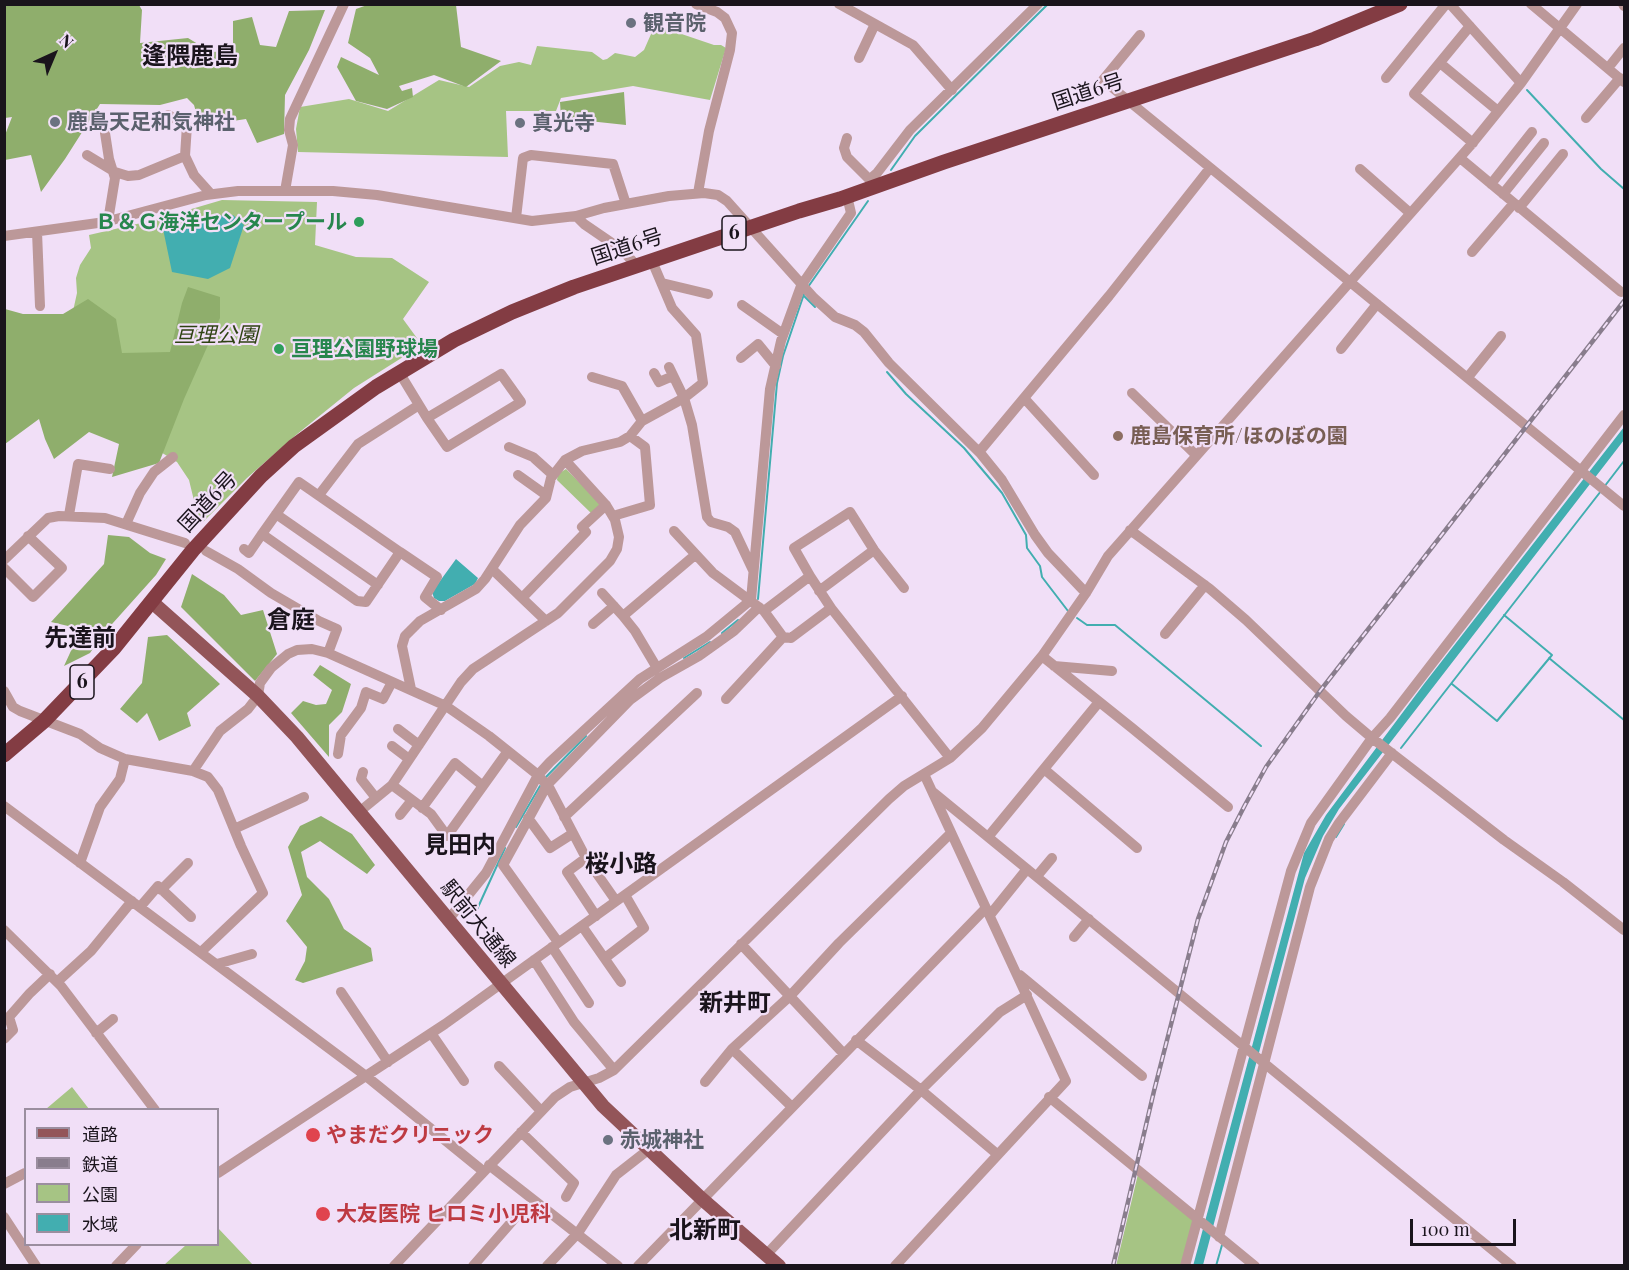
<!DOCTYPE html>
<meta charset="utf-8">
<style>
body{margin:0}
#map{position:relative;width:1629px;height:1270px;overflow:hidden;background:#f1dff7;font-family:"Playfair Display","Noto Sans JP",serif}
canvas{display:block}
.frame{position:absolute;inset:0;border:6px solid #1a141c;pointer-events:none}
.legend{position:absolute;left:24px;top:1108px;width:195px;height:138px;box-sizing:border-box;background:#f1dff7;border:2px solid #9b8e9f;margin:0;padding:8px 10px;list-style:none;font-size:18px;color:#1a141c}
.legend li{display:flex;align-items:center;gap:12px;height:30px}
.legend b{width:30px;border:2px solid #9b8e9f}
.north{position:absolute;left:24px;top:24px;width:60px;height:60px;-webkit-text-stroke:4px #f1dff7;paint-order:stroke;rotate:44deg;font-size:16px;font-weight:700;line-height:24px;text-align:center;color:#1a141c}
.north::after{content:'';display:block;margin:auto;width:21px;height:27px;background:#1a141c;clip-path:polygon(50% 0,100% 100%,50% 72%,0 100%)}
.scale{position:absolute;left:1410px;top:1219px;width:106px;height:27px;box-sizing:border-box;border:3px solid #1a141c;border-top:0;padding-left:8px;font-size:18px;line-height:21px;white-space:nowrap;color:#1a141c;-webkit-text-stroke:4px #f1dff7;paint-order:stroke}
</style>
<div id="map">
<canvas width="1629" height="1270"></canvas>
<div class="frame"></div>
<ul class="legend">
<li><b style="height:8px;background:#935559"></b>道路</li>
<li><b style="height:8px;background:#897d8d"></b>鉄道</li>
<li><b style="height:16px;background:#a6c484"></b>公園</li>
<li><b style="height:16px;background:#42aeb0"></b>水域</li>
</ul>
<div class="north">N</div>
<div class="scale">100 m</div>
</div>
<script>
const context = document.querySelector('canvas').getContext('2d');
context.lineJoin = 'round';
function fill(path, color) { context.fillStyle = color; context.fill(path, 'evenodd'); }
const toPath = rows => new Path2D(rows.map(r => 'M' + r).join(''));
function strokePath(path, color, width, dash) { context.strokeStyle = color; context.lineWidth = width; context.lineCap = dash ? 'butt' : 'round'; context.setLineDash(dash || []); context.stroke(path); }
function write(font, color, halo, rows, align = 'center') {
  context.font = font + ' "Playfair Display","Noto Sans JP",serif'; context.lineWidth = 4.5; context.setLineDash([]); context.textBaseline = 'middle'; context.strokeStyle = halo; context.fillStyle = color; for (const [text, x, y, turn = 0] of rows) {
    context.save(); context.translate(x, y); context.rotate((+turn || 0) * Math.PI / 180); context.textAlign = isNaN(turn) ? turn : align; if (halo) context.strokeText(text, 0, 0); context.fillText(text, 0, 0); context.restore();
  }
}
const green = toPath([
 [655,25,714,45,721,45,726,48,710,100,633,86,561,98,556,111,506,111,508,157,298,152,296,129,300,107,349,99,388,111,439,80,469,87,500,66,519,62,531,65,537,46,592,52,603,60,607,59,615,53,635,57,644,50],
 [222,200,317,202,315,245,356,257,392,258,429,282,403,319,422,345,354,388,296,435,247,478,203,522,197,513,189,480,177,462,56,388,77,293,76,278,80,265,91,248,89,235,154,220],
 [566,469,602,505,592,514,557,480,558,474],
 [72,1087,89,1109,46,1109],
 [1138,1174,1195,1220,1183,1265,1116,1266],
 [218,1228,253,1265,164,1265,186,1245,218,1244]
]);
const forest = toPath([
 [370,4,456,5,461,47,501,61,466,87,434,75,399,86,402,91,412,88,413,97,387,109,356,101,337,67,341,57,379,75,370,58,348,43,356,9],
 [5,5,139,5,142,10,140,43,188,38,211,52,233,51,233,21,252,17,260,45,276,47,289,11,325,10,309,50,285,95,284,134,257,143,246,119,200,126,194,105,187,98,160,105,100,104,65,159,41,192,31,155,5,160,5,135,12,117,5,118],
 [624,92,626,125,561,118,560,102],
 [188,287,220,297,220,318,184,399,159,463,112,477,119,444,89,432,54,459,45,439,39,419,5,444,5,309,23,314,63,314,88,299,116,319,122,353,170,352,182,303],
 [108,535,129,537,150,553,166,559,156,575,104,633,90,653,64,666,81,629,51,622,104,564],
 [192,574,224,595,241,615,263,610,277,654,255,681,181,607],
 [167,635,220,684,187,713,191,726,159,741,147,713,137,723,120,709,142,683,148,637],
 [320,665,351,684,342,712,329,725,329,757,291,713,303,701,316,705,326,704,332,690,313,675],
 [321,816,352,834,375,865,367,874,320,841,301,852,307,877,329,899,344,929,371,948,373,961,303,983,295,980,305,961,307,947,286,921,302,895,288,847,300,826]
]);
const water = toPath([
 [233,215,244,225,230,268,208,279,172,272,163,229,212,216],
 [1624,427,1624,440,1339,809,1323,836,1305,878,1203,1265,1193,1266,1304,853,1326,815,1424,684],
 [456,559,478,578,475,584,445,601,439,601,434,598,432,592]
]);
const stream = toPath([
 [1527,90,1601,169,1624,189],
 [891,170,915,136,1048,4],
 [808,287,868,201],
 [804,296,815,307],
 [887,372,906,394,964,448,1002,493,1026,535,1027,548,1040,566,1042,577,1068,611],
 [1604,487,1624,461],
 [758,599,777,383,783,356,804,294],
 [1077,618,1087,625,1115,625,1261,746],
 [722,633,738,620],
 [684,658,710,642],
 [1549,658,1624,720],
 [1452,684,1497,721,1552,655,1504,615],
 [1401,748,1601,491],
 [546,777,586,736],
 [516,827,540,786],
 [1336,837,1344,824],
 [474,916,505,848],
 [1216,1266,1222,1245]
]);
const minor = toPath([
 [696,4,717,12,725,18,732,33,730,50,709,131,698,193],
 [839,4,913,45,952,90],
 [1450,4,1521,83],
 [1531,4,1624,82],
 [1623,4,1624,6],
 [1470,26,1414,94,1473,143],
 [1140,35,1103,80,1624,506],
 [859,58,875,24],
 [1440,63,1498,111],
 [1608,68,1624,48],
 [1386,78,1446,4],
 [168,115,187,125,185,156,194,175,211,194],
 [1586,118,1620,78],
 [105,133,109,159,115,178,108,221],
 [847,138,844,148,847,157,873,183],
 [87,155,115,172,128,176,139,175,185,156],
 [1460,158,1621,292],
 [1360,169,1410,213],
 [870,179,877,173,910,130,1038,4],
 [1491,184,1532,132],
 [285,191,293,145,289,130,290,119,344,4],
 [1503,194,1544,143],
 [1519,208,1563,154],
 [576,216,584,224,622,250,637,266],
 [516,218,523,158,531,155,613,164,626,204],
 [37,232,40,306],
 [4,236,105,222,206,195,238,191,333,191,377,195,532,221,576,216,604,208,669,196,704,193,718,195,727,201,814,298,835,317,855,325,864,332,889,363,981,454,1002,480,1035,535,1048,553,1086,593],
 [1472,252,1514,203],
 [662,283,708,294],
 [742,305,783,334],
 [1341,349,1377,304],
 [741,358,758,344,776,366],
 [669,367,684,398,692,425,707,517,711,522,728,527,735,532,753,570],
 [399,372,427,418,447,447,521,402,501,374,427,418],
 [654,373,659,382,673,376],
 [592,377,622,386,642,421],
 [1468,377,1501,336],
 [1132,393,1196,455],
 [1024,398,1094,475],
 [509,447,533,457,553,475],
 [979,452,1109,296,1210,168],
 [518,475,546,495],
 [319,495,358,444,419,405],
 [276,514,378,585],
 [69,515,78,464,110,469],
 [613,516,650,505,645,447,630,436],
 [126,524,140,493,154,472,173,457],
 [1130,530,1210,589,1246,620,1346,716,1372,738,1504,840,1563,882,1624,930],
 [674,531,713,573,764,611,783,637,791,638,831,608,950,758],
 [244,549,249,553,262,534,299,482,400,552,366,602,357,601,262,534],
 [206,551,238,569,271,593,319,621,337,629,328,653],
 [400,552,437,577,425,597,441,610],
 [4,560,48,518,59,516,105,518,185,543],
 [4,568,33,597,62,568,28,536],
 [492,569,522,598,586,532,582,527,606,505],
 [810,576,831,608],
 [819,591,874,550],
 [602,593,623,616],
 [522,598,546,621],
 [764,611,810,576,794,548,850,512,874,550,904,588],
 [593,624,614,606],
 [1165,634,1205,585],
 [1042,656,1132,728,1228,807],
 [1054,666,1112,671],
 [657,668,635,631,623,616,695,555],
 [411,689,402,646,405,636,420,621,476,589,485,579,520,525,546,498,551,478,565,460,582,451,620,442,630,436,642,421,684,398,703,383,696,335,672,308,652,261],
 [4,691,13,707,20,711,80,734,100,748,125,759,193,771,208,777,218,790,241,846,263,893,201,952],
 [726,699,783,637],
 [398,729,419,745],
 [392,746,409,759],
 [338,754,341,735,361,708,366,692,383,699,392,682],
 [1044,769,1137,848],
 [193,771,220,731,248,709,258,696,260,683,271,668,288,654,297,650,312,649,328,653,446,706,489,736,538,775,550,789,586,858,616,901],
 [363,772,361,779,376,798],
 [392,785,461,682,473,669,558,613,610,561,617,549,619,537,615,520,606,505,565,460],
 [933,792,1512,1266],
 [4,806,366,1076,483,1171],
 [422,808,455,763,483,786],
 [359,812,392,785,431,814,447,836,508,751],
 [400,815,412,800],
 [564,817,697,693],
 [528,818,550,848,572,834],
 [234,829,304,797],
 [988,837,1099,702],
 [586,858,567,872,596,916],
 [80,863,100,807,120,779,125,759],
 [1037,876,1052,858],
 [161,890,188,863],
 [140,907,158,886,191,917],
 [990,915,1027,869],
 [448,920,486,873,538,775,550,762,640,679,706,637,751,600,770,389,781,341,801,286,851,213,847,196],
 [582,926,621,982],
 [4,930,61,986,155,1110],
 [1074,937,1089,919],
 [558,942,503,865,547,785,630,700,660,678,699,656,734,631,759,607],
 [741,944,843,1053],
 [552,947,589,1003],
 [605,958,644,928,625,895],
 [534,960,574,1022,614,1070],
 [217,964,252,954],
 [1020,975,1142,1076],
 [57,982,91,951,132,901],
 [341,992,388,1062],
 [96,1033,113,1019],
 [431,1033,464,1081],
 [4,1039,13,1030,9,1017,30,993,50,974],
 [856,1040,921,1090,997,1154],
 [732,1049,792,1107],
 [499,1066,541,1111],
 [705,1082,732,1049,790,996,839,943,951,833],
 [1049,1097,1255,1266],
 [521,1132,574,1183,566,1197],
 [489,1165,618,1266],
 [218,1173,445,1024,902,696],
 [4,1184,25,1173],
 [4,1217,36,1266],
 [1219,1237,1310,887,1329,839,1339,823,1392,753],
 [766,1255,921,1090,1000,1012,1027,995],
 [116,1266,137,1244],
 [394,1266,555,1097,570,1087,599,1078,614,1070,889,799,904,786,950,758,982,728,1042,656,1086,593,1108,556,1470,146,1521,83,1577,4],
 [473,1266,522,1210],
 [547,1266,578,1233,616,1175,648,1150],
 [638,1266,986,908],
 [895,1266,1066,1081,924,774],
 [1185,1266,1291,871,1311,823,1372,738,1390,718,1624,415]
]);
const major = toPath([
 [152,602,258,696,297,737,603,1106,702,1199,779,1266]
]);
const highway = toPath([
 [4,755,44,721,114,648,193,550,261,476,294,446,376,387,454,340,512,312,574,287,799,211,840,199,944,162,1315,39,1400,4]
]);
const rail = toPath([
 [1113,1266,1154,1091,1198,919,1226,842,1245,805,1266,767,1320,691,1624,301]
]);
const markers = [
 [631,23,6,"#6b7280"],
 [55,122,6,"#6b7280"],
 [520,123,6,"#6b7280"],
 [359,222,6,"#2e9e5b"],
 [279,349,6,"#2e9e5b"],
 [1118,436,6,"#8d6e63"],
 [313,1135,8,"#e0444e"],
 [608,1140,6,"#6b7280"],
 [323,1214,8,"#e0444e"]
];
const shields = [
 [734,233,24],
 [82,682,24]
];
const shieldNames = [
 ["6",734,233],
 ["6",82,682]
];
const worshipNames = [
 ["観音院",643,23],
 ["鹿島天足和気神社",67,122],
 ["真光寺",532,123],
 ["赤城神社",620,1140]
];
const streetNames = [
 ["国道6号",1088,92,-18],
 ["国道6号",627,247,-18],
 ["国道6号",208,502,-47],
 ["駅前大通線",478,924,51]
];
const leisureNames = [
 ["Ｂ＆Ｇ海洋センタープール",347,222],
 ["亘理公園野球場",291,349,"left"]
];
const parkNames = [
 ["亘理公園",216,335]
];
const educationNames = [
 ["鹿島保育所/ほのぼの園",1130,436]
];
const healthNames = [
 ["やまだクリニック",326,1135],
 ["大友医院 ヒロミ小児科",336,1214]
];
const quarterNames = [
 ["逢隈鹿島",190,57],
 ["倉庭",291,621],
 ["先達前",80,639],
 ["見田内",460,846],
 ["桜小路",621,865],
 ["新井町",735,1004],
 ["北新町",705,1231]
];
fill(green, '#a6c484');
fill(forest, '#8fae6c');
fill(water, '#42aeb0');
strokePath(stream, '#42aeb0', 2);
strokePath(minor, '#bc9899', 10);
strokePath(major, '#935559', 14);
strokePath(highway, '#833c43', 15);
strokePath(rail, '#897d8d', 4.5);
strokePath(rail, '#f1dff7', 2, [7]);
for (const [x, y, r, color] of markers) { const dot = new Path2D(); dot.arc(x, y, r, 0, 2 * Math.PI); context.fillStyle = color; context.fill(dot); strokePath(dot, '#f1dff7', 2); }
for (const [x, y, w] of shields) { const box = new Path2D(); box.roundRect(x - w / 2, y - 17, w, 34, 4.5); context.fillStyle = '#f1dff7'; context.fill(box); strokePath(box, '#1a141c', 1.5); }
write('bold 20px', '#1a141c', null, shieldNames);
write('bold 21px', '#5b616d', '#f1dff7', worshipNames, 'left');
write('21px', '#1a141c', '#f1dff7', streetNames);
write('bold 21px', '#27864d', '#f1dff7', leisureNames, 'right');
write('italic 21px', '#2e4212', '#f1dff7', parkNames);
write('bold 21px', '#785e54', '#f1dff7', educationNames, 'left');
write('bold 21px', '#be3a42', '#f1dff7', healthNames, 'left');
write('bold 24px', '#1a141c', '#f1dff7', quarterNames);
</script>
